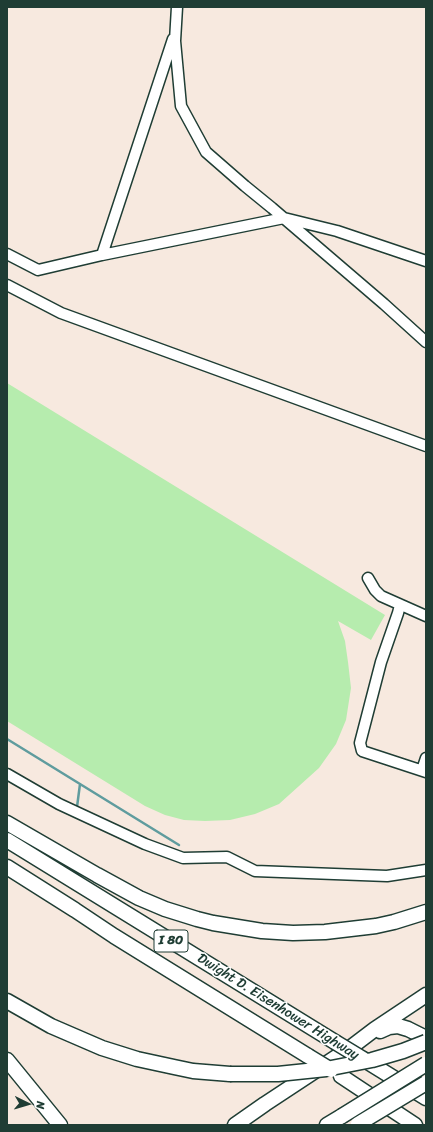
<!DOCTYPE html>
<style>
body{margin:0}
#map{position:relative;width:433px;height:1132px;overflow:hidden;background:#f7e9df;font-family:Sriracha,sans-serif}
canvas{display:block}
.frame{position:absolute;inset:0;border:8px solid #1f3d34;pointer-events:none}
.north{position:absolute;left:8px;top:1084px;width:40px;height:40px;-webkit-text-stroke:3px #fff;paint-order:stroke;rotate:95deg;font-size:11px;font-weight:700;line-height:16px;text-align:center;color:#1f3d34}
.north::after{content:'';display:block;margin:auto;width:14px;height:18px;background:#1f3d34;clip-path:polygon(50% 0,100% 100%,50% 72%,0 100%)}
</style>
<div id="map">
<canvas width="433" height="1132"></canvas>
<div class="frame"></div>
<div class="north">N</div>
</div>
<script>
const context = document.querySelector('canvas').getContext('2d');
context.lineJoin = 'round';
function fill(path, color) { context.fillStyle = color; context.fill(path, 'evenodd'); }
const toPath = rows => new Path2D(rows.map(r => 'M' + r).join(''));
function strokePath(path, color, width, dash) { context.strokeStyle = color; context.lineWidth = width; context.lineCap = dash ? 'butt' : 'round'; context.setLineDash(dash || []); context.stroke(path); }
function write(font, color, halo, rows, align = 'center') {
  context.font = font + ' Sriracha,sans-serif'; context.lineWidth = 3; context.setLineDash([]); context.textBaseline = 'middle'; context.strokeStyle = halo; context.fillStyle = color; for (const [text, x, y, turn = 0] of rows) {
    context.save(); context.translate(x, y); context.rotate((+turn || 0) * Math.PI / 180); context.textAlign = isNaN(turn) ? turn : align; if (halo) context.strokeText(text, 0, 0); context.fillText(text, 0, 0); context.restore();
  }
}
const green = toPath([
 [7,383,385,615,371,640,338,621,345,641,348,662,351,688,346,720,336,744,319,768,279,804,255,814,230,820,205,821,184,820,165,815,145,806,7,721]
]);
const stream = toPath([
 [7,739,80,784,77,807],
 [80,784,179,845]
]);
const minor = toPath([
 [177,7,175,41,181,106,206,152,245,186,272,208,384,304,426,342],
 [7,254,38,270,102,255,173,39],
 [102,255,284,218,337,231,426,261],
 [7,285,61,313,426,446],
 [368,578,375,590,381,596,426,616],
 [400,605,398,613,381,662,360,743,362,751,426,772],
 [422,770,426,758],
 [7,774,59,804,145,844,183,858,227,857,255,871,387,876,426,870]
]);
const highway = toPath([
 [7,823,97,875,139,898,165,909,197,919,213,923,262,931,293,933,325,932,376,926,394,922,426,912],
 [7,840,335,1042],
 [7,867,75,910,114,936,308,1056],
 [7,1001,51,1026,102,1048,137,1059,174,1067,193,1071,230,1074],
 [380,1031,389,1027,398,1026,408,1029,426,1038],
 [363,1059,426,1098],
 [7,1060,60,1125],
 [341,1076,415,1125],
 [235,1125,265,1104,350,1048,375,1029,426,995],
 [327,1125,342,1116]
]);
const highwayBridge = toPath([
 [335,1042,363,1059],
 [308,1056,331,1070],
 [230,1074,278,1074,326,1069,372,1060,403,1051,426,1042],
 [342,1116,426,1064],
 [358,1124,426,1083]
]);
const shields = [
 [171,941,34]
];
const shieldNames = [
 ["I 80",171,941]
];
const streetNames = [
 ["Dwight D. Eisenhower Highway",278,1007,32]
];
fill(green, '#b6ecae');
strokePath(stream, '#5f9c9e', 2.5);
strokePath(minor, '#1f3d34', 13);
strokePath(highway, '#1f3d34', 17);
strokePath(minor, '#fff', 10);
strokePath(highway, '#fff', 14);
strokePath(highwayBridge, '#1f3d34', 17, []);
strokePath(highwayBridge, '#fff', 14);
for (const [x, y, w] of shields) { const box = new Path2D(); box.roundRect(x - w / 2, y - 11, w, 22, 3); context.fillStyle = '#fff'; context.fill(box); strokePath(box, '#1f3d34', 1); }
write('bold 13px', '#1f3d34', null, shieldNames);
write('14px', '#1f3d34', '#fff', streetNames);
</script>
